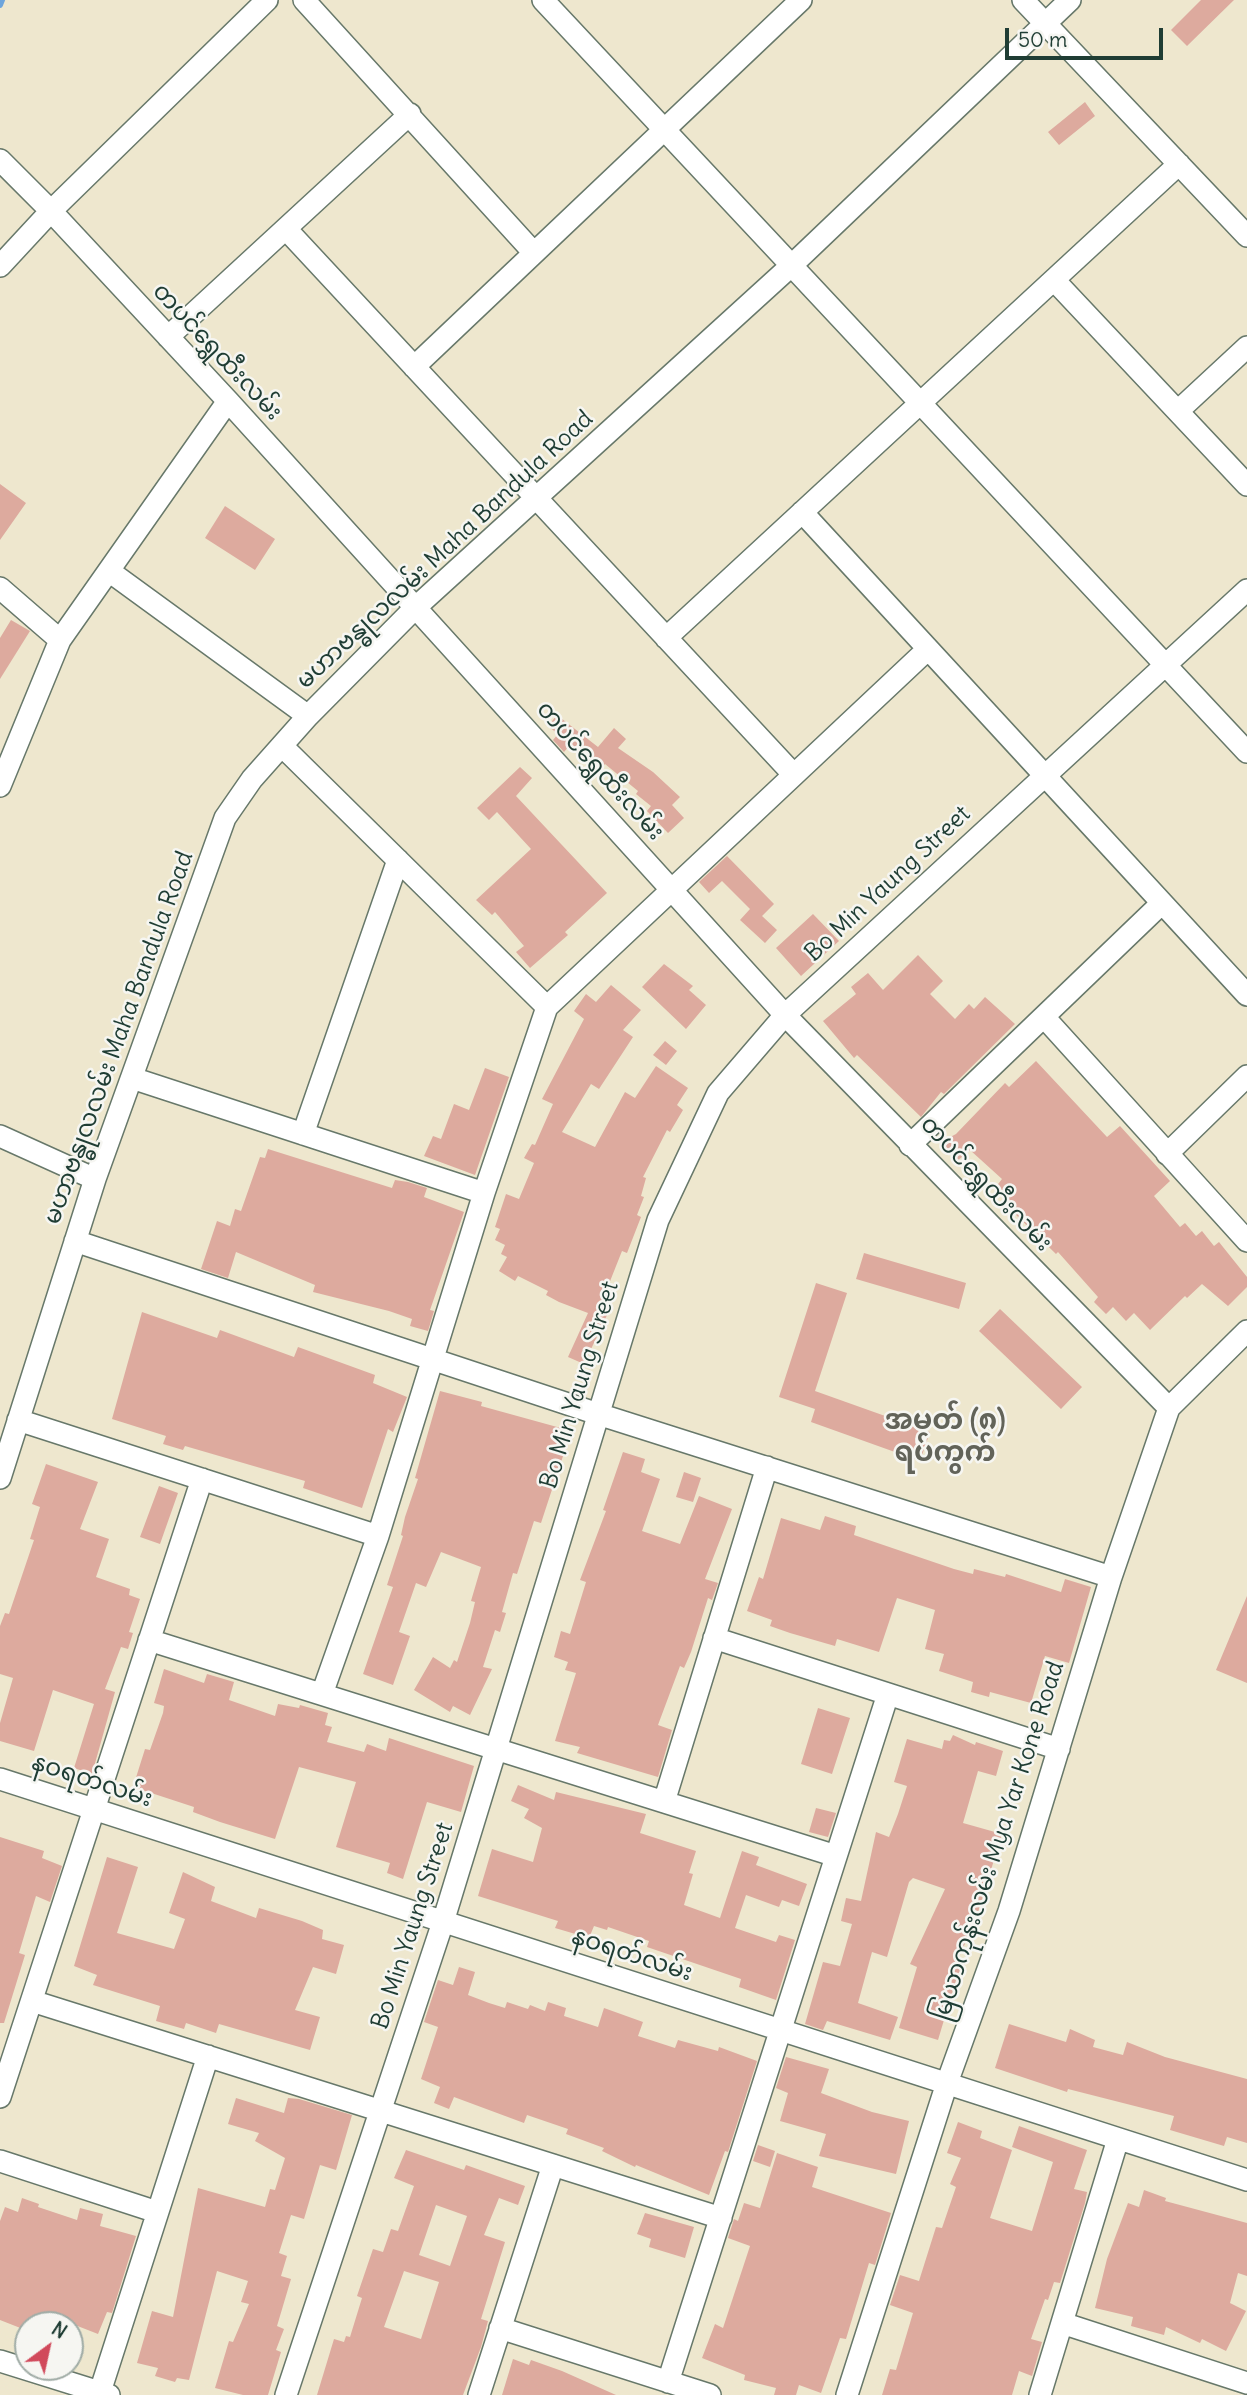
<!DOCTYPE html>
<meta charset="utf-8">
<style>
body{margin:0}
#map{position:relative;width:1247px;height:2395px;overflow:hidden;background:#eee7ce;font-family:Delius,sans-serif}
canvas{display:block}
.north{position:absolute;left:14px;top:2311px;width:70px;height:70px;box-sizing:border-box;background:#f6f6f2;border:2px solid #a0aca6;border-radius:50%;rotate:33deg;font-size:19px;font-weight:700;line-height:28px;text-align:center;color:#1f3d34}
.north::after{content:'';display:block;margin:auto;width:24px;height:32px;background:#d1495b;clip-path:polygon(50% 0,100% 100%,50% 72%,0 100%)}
.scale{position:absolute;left:1005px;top:28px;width:158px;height:32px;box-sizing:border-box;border:4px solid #1f3d34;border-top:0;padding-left:9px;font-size:21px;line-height:24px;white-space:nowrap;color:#1f3d34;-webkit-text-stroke:5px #f6f6f2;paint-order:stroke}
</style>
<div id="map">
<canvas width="1247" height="2395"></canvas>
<div class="north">N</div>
<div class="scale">50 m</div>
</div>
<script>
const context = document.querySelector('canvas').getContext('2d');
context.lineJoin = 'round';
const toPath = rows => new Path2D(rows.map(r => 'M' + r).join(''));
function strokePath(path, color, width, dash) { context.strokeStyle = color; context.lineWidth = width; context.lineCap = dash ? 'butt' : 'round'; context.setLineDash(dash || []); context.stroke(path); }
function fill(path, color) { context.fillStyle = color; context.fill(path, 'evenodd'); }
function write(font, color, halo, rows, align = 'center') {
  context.font = font + ' Delius,"Noto Sans Myanmar",sans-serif'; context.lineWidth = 5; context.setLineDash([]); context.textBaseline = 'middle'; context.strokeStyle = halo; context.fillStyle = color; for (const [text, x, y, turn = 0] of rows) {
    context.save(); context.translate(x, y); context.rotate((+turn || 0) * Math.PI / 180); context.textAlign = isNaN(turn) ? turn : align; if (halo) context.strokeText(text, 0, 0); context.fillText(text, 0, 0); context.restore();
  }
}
const stream = toPath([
 [0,5,2,0]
]);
const building = toPath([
 [1201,0,1234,0,1187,46,1171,30],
 [1085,102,1095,116,1059,145,1048,132],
 [0,484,26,503,0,540],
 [225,506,275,539,255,570,205,538],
 [11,620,30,631,0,679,0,638],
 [557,715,598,747,614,728,626,739,618,748,653,772,680,797,672,805,684,818,668,833,647,811,651,806,636,794,638,791,605,764,600,770,570,745,564,752,553,740,558,734,548,726],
 [520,767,532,778,516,796,607,893,565,932,568,935,530,968,516,952,524,946,495,912,492,915,476,900,531,849,497,812,489,820,477,808],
 [727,856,774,904,762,916,777,930,765,943,740,920,750,909,722,881,709,893,699,882],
 [813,914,839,941,801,976,776,948],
 [918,955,943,981,930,994,955,1019,969,1004,974,1009,985,997,1015,1024,944,1094,941,1092,921,1117,857,1055,854,1058,823,1021,856,994,851,987,868,973,883,990],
 [664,964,693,986,689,990,706,1005,686,1029,642,987],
 [611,985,641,1010,623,1030,633,1037,599,1089,591,1084,562,1132,595,1147,625,1092,635,1098,656,1066,688,1088,677,1105,683,1110,670,1132,667,1130,643,1177,646,1178,641,1196,644,1197,637,1215,641,1217,627,1253,622,1251,599,1309,608,1313,584,1364,568,1357,588,1313,559,1302,546,1295,548,1291,518,1276,515,1281,499,1271,507,1257,501,1254,505,1245,495,1240,500,1229,495,1227,506,1194,519,1199,534,1163,524,1158,532,1144,535,1145,553,1104,542,1099,584,1019,574,1011,586,994,596,1002],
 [665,1041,677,1051,666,1065,653,1055],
 [1036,1061,1107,1137,1120,1126,1170,1181,1154,1196,1180,1227,1185,1223,1196,1236,1202,1231,1214,1246,1219,1242,1247,1277,1247,1287,1228,1306,1202,1284,1187,1298,1185,1296,1150,1330,1134,1313,1126,1321,1113,1307,1106,1314,1094,1302,1098,1297,1058,1252,1056,1254,1010,1209,1014,1205,995,1188,1002,1179,970,1150,957,1161,941,1142,956,1134,1005,1083,1009,1087],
 [485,1068,509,1077,475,1175,424,1156,433,1136,441,1139,454,1104,469,1110],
 [268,1149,392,1188,395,1180,408,1182,427,1188,424,1197,464,1212,430,1310,434,1311,428,1331,410,1326,412,1319,389,1311,313,1292,315,1285,236,1252,228,1278,201,1269,217,1221,230,1226,235,1209,241,1211,260,1157,265,1158],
 [864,1253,966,1283,959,1309,856,1279],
 [816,1283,847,1293,815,1391,930,1432,920,1461,811,1422,815,1409,779,1397],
 [1000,1309,1082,1387,1061,1409,979,1331],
 [142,1312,217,1338,220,1330,294,1357,298,1347,375,1375,373,1383,407,1397,393,1432,388,1429,362,1508,303,1488,305,1481,185,1446,183,1450,163,1444,166,1436,112,1419],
 [440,1391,482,1402,481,1406,568,1430,562,1452,564,1453,541,1523,534,1521,517,1574,513,1573,502,1612,506,1613,500,1632,495,1630,483,1667,492,1669,470,1715,453,1706,450,1712,414,1690,433,1657,450,1668,454,1660,457,1662,470,1623,475,1602,471,1601,481,1567,441,1552,426,1587,416,1583,399,1632,410,1636,393,1685,363,1674,393,1587,387,1585,403,1536,401,1535,405,1517,418,1479,415,1478],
 [623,1452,645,1459,641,1472,660,1479,642,1531,680,1544,699,1496,732,1509,705,1579,718,1583,712,1600,708,1598,691,1652,684,1668,680,1666,658,1725,672,1730,658,1777,577,1753,580,1747,555,1741,576,1673,565,1670,568,1662,554,1657,561,1631,570,1634,586,1582,580,1580,606,1511,603,1510],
 [46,1464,98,1482,80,1529,109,1539,96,1577,130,1589,129,1595,140,1599,129,1632,133,1633,128,1649,121,1647,105,1689,115,1692,92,1774,74,1768,94,1704,53,1690,34,1751,0,1741,0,1723,13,1678,0,1674,0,1626,5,1613,9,1614,34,1540,30,1539,40,1507,32,1504],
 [684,1472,701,1478,693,1502,676,1497],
 [159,1486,178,1493,160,1544,140,1537],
 [825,1516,856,1526,854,1535,954,1569,973,1574,974,1569,1005,1577,1006,1574,1061,1592,1065,1579,1091,1587,1069,1663,1045,1656,1031,1703,990,1692,989,1697,971,1692,973,1682,939,1671,944,1654,925,1649,935,1610,897,1598,879,1652,837,1639,835,1646,790,1633,770,1626,772,1620,747,1611,759,1577,763,1579,781,1518,820,1530],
 [1247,1596,1247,1683,1216,1670],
 [164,1669,204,1683,207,1674,234,1682,229,1700,275,1716,278,1704,299,1708,300,1705,328,1713,325,1725,332,1727,327,1742,364,1752,367,1744,386,1751,389,1738,474,1766,461,1812,427,1802,403,1879,387,1873,390,1863,336,1847,356,1782,299,1767,275,1839,220,1822,193,1812,194,1807,133,1787,145,1749,150,1750,163,1713,164,1706,154,1703],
 [818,1708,850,1718,832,1774,801,1764],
 [953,1735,975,1745,976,1742,1003,1751,996,1776,978,1771,963,1823,1002,1834,975,1922,958,1959,966,1961,960,1981,956,1980,938,2040,899,2028,917,1967,910,1964,945,1889,913,1878,909,1882,887,1957,872,1952,858,2003,898,2017,890,2040,827,2021,823,2030,805,2024,823,1962,840,1966,852,1924,841,1921,846,1898,861,1901,876,1832,889,1837,898,1814,907,1786,894,1782,907,1739,942,1749,944,1740,950,1741],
 [518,1785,554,1800,556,1792,646,1814,640,1833,696,1851,689,1873,693,1874,684,1905,720,1918,742,1851,759,1857,756,1865,807,1884,799,1906,782,1900,779,1907,746,1895,735,1928,776,1942,779,1935,795,1940,776,2000,739,1987,741,1979,647,1947,649,1941,608,1927,607,1930,594,1926,589,1938,555,1928,558,1921,478,1896,492,1849,533,1862,542,1828,524,1818,529,1809,511,1801],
 [816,1808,836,1813,828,1837,809,1832],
 [0,1837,44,1851,42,1858,62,1866,50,1902,36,1896,19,1953,25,1955,4,2023,0,2023],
 [107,1857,138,1867,117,1933,174,1949,185,1919,169,1913,183,1872,215,1887,211,1901,256,1918,259,1908,302,1921,323,1930,322,1939,344,1945,336,1974,313,1967,295,2010,320,2017,310,2050,219,2024,216,2033,186,2023,184,2029,156,2021,160,2006,93,1985,97,1975,74,1966],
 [459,1967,475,1972,468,1995,489,2003,505,2008,507,2002,528,2009,530,2005,545,2011,548,2002,566,2008,564,2016,598,2027,604,2008,643,2022,638,2036,675,2048,678,2040,718,2051,719,2047,757,2061,728,2152,725,2151,709,2195,636,2165,635,2167,602,2151,604,2148,566,2134,568,2129,527,2115,524,2123,454,2097,449,2109,434,2103,440,2087,421,2079,438,2027,424,2022,438,1980,453,1985],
 [1009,2024,1066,2042,1070,2029,1095,2040,1093,2047,1123,2055,1127,2042,1165,2057,1247,2079,1247,2143,1227,2137,1224,2146,1170,2130,1174,2116,1068,2089,1067,2092,995,2068],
 [786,2057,829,2069,821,2093,872,2112,909,2121,896,2174,819,2156,826,2134,780,2121,788,2093,776,2088],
 [236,2098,284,2113,288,2098,299,2099,352,2115,336,2170,320,2165,304,2219,291,2215,279,2253,287,2256,281,2276,291,2279,277,2326,284,2329,276,2350,281,2352,268,2395,243,2395,215,2388,229,2341,233,2342,249,2304,241,2302,248,2281,217,2271,189,2380,177,2378,175,2382,155,2376,158,2368,137,2363,152,2311,173,2317,198,2188,265,2207,270,2189,275,2190,285,2158,255,2141,259,2133,228,2124],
 [958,2122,982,2131,980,2138,1012,2150,990,2218,1032,2231,1053,2162,1012,2147,1019,2126,1087,2150,1074,2189,1087,2192,1085,2203,1060,2283,1054,2282,1048,2300,1045,2299,1031,2339,1042,2342,1032,2376,1019,2371,1012,2395,882,2395,890,2369,896,2370,913,2313,890,2305,900,2275,919,2281,936,2227,942,2228,956,2187,950,2184,961,2158,947,2153],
 [758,2145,775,2151,770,2167,753,2161],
 [406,2150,464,2170,466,2165,525,2186,518,2205,499,2198,484,2235,505,2242,481,2319,488,2321,481,2347,463,2395,317,2395,334,2339,344,2342,346,2336,350,2337,362,2298,357,2296,373,2249,383,2252,391,2229,398,2231,414,2186,394,2178],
 [436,2205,467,2216,450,2266,419,2255],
 [404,2271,439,2282,421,2339,384,2327],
 [777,2153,818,2167,812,2187,891,2213,875,2265,869,2263,846,2339,840,2338,821,2393,799,2385,796,2395,774,2395,776,2388,744,2380,745,2375,702,2358,715,2324,723,2328,750,2246,728,2238,734,2219,738,2221,744,2203,760,2208],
 [1144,2190,1166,2198,1165,2201,1247,2223,1247,2276,1238,2273,1230,2303,1246,2311,1226,2351,1202,2339,1200,2343,1166,2327,1164,2335,1131,2326,1133,2317,1095,2308,1107,2259,1128,2203,1139,2207],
 [22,2198,39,2204,38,2207,77,2220,80,2208,103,2214,100,2226,136,2236,112,2313,107,2312,98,2334,75,2325,28,2325,28,2331,0,2320,0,2221,5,2207,18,2212],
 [645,2213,694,2227,685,2258,649,2247,651,2239,637,2234],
 [513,2359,529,2365,531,2360,562,2371,616,2395,502,2395]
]);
const minor = toPath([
 [304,0,534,253],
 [543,0,1247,752],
 [1023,0,1247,236],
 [0,160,51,211,228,401,785,1015,1169,1408],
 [286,229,794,775],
 [0,266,51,211,267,0],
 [1054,280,1247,485],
 [168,337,410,114],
 [414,367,801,0],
 [1178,411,1247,347],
 [802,512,1247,995],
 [109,571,308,716],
 [0,588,60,640],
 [666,638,1179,164],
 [282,746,547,1007],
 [0,786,60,640,228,401],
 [1044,1017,1247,1241],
 [132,1078,484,1193],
 [303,1134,398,860],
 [0,1136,95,1179],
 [910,1145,1162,903],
 [1167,1154,1247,1076],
 [75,1241,598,1414,1111,1577],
 [18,1420,378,1536],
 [0,1478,95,1179,225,818,252,779,308,716,415,608,792,265,1070,0],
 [714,1638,1059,1749],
 [149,1640,836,1856],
 [322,1694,378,1536,484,1193,547,1007,928,649],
 [0,1779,1247,2180],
 [664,1802,767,1467],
 [32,2001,721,2218],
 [0,2097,202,1479],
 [0,2161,157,2212],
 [1062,2323,1247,2383],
 [500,2328,710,2395],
 [0,2361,109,2395],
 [668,2382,888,1694],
 [99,2395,208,2056],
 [286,2395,443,1922,658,1220,718,1093,785,1015,1247,590],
 [479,2395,553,2165],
 [847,2395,947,2083,1009,1911,1111,1577,1169,1408,1247,1331],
 [1040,2395,1118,2139]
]);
const streetNames = [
 ["တပင်ရွှေထီးလမ်း",217,352,47],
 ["မဟာဗန္ဓုလလမ်း Maha Bandula Road",445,550,-43],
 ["တပင်ရွှေထီးလမ်း",600,771,48],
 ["Bo Min Yaung Street",888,884,-43],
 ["မဟာဗန္ဓုလလမ်း Maha Bandula Road",119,1038,-70],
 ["တပင်ရွှေထီးလမ်း",986,1184,46],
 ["Bo Min Yaung Street",580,1385,-73],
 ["နဝရတ်လမ်း",92,1781,18],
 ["မြယာကုန်းလမ်း Mya Yar Kone Road",999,1841,-72],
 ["Bo Min Yaung Street",413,1926,-72],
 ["နဝရတ်လမ်း",632,1955,18]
];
const quarterNames = [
 ["အမှတ် (၈)",945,1421],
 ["ရပ်ကွက်",945,1453]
];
strokePath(stream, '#6da5dc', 6);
fill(building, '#ddaa9e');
strokePath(minor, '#67786a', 24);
strokePath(minor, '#fff', 21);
write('24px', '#1f3d34', '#f6f6f2', streetNames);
write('bold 28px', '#626359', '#f6f6f2', quarterNames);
</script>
